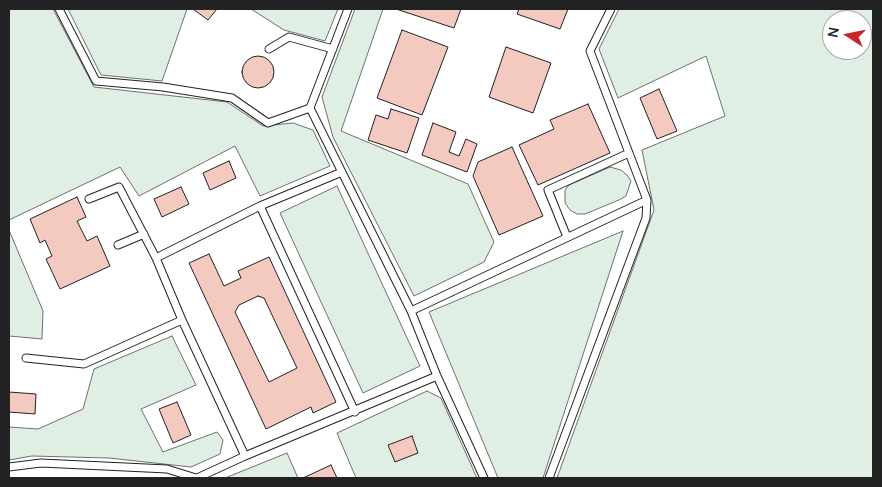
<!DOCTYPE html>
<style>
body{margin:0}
#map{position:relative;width:882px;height:487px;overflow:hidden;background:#fff;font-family:Manrope,sans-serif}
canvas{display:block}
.frame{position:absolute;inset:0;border:10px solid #222;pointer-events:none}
.north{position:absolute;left:822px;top:10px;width:50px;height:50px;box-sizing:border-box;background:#fff;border:1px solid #a7a7a7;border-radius:50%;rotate:281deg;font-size:14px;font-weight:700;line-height:20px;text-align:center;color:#222}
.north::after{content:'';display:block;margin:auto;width:18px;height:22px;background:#c62828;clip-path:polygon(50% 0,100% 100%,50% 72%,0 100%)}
</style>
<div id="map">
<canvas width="882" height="487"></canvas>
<div class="frame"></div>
<div class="north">N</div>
</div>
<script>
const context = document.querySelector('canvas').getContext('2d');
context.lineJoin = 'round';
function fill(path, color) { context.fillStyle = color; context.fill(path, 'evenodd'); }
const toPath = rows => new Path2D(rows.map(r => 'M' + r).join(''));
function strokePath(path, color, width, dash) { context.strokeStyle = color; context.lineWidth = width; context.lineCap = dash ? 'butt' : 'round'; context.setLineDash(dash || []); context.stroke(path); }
const green = toPath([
 [9,9,53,9,94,87,227,102,263,126,293,123,313,130,330,166,260,196,235,146,139,196,120,167,9,220,9,9],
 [68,9,187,9,162,81,101,75,68,9],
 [251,9,338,9,325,41,284,30,251,9],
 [355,9,383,9,341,131,468,184,494,242,484,262,414,296,333,137,322,97,355,9],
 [619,9,873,9,873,478,557,478,654,210,642,150,725,116,706,56,618,98,599,49,619,9],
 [832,20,862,20,862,50,832,50,832,20],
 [610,167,621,170,627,175,631,181,626,196,619,200,585,214,577,214,570,210,565,203,565,190,569,185,610,167],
 [337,186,420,366,363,393,280,213,337,186],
 [9,230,43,311,42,339,9,336,9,230],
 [623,231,543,478,498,478,429,312,623,231],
 [172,336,196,385,141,409,163,452,217,432,223,440,220,454,191,467,109,458,32,456,9,460,9,427,38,429,83,409,94,369,172,336],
 [427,391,441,398,477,478,356,478,337,433,427,391],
 [287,453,298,478,225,478,287,453]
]);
const building = toPath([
 [193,9,217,9,208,20,193,9],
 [396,9,461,9,454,28,396,9],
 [519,9,568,9,560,29,517,14,519,9],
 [402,30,448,47,422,115,377,98,402,30],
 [506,47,551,63,533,113,489,97,506,47],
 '242 72a16 16 0 1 1 32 0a16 16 0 1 1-32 0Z',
 [659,89,677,131,657,139,640,98,659,89],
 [588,104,610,153,538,185,519,145,554,129,550,120,588,104],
 [391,109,419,118,407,153,368,140,376,115,388,119,391,109],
 [433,123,456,132,449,152,459,156,466,139,477,144,467,172,422,155,433,123],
 [512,147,543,216,499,235,473,176,478,162,512,147],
 [229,161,236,178,210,190,203,173,229,161],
 [181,187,189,204,162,217,154,199,181,187],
 [77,197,86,217,77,221,87,241,97,236,110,266,60,289,46,259,52,256,45,240,40,243,30,219,77,197],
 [209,254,224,286,241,278,238,271,269,257,336,402,313,413,311,407,266,429,189,263,209,254],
 [258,296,264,298,297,368,269,382,235,312,239,305,258,296],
 [9,392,36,394,35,414,9,412,9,392],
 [177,402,191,435,173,443,159,409,177,402],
 [412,436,418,453,395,462,388,445,412,436],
 [331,465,337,478,303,478,331,465]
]);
const service = toPath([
 [59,9,96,81,163,87,232,98,268,123,310,108],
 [348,9,310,108,411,311,437,376,484,478],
 [269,49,289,37,333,49],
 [89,199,119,187,156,258],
 [260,206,342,172],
 [567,237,548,190,629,153],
 [118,245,144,234],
 [411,311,647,200],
 [26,358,84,364,182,320],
 [245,456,182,320,156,258,260,206,355,412],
 [9,467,41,463,167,469,196,478],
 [197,478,245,456,437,376],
 [549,478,646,218,647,200,590,51,611,9]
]);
fill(green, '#e0efe3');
strokePath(green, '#6f6f6f', 1);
fill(building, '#f3c9c0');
strokePath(building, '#222', 1);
strokePath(service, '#222', 9);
strokePath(service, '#fff', 7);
</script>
